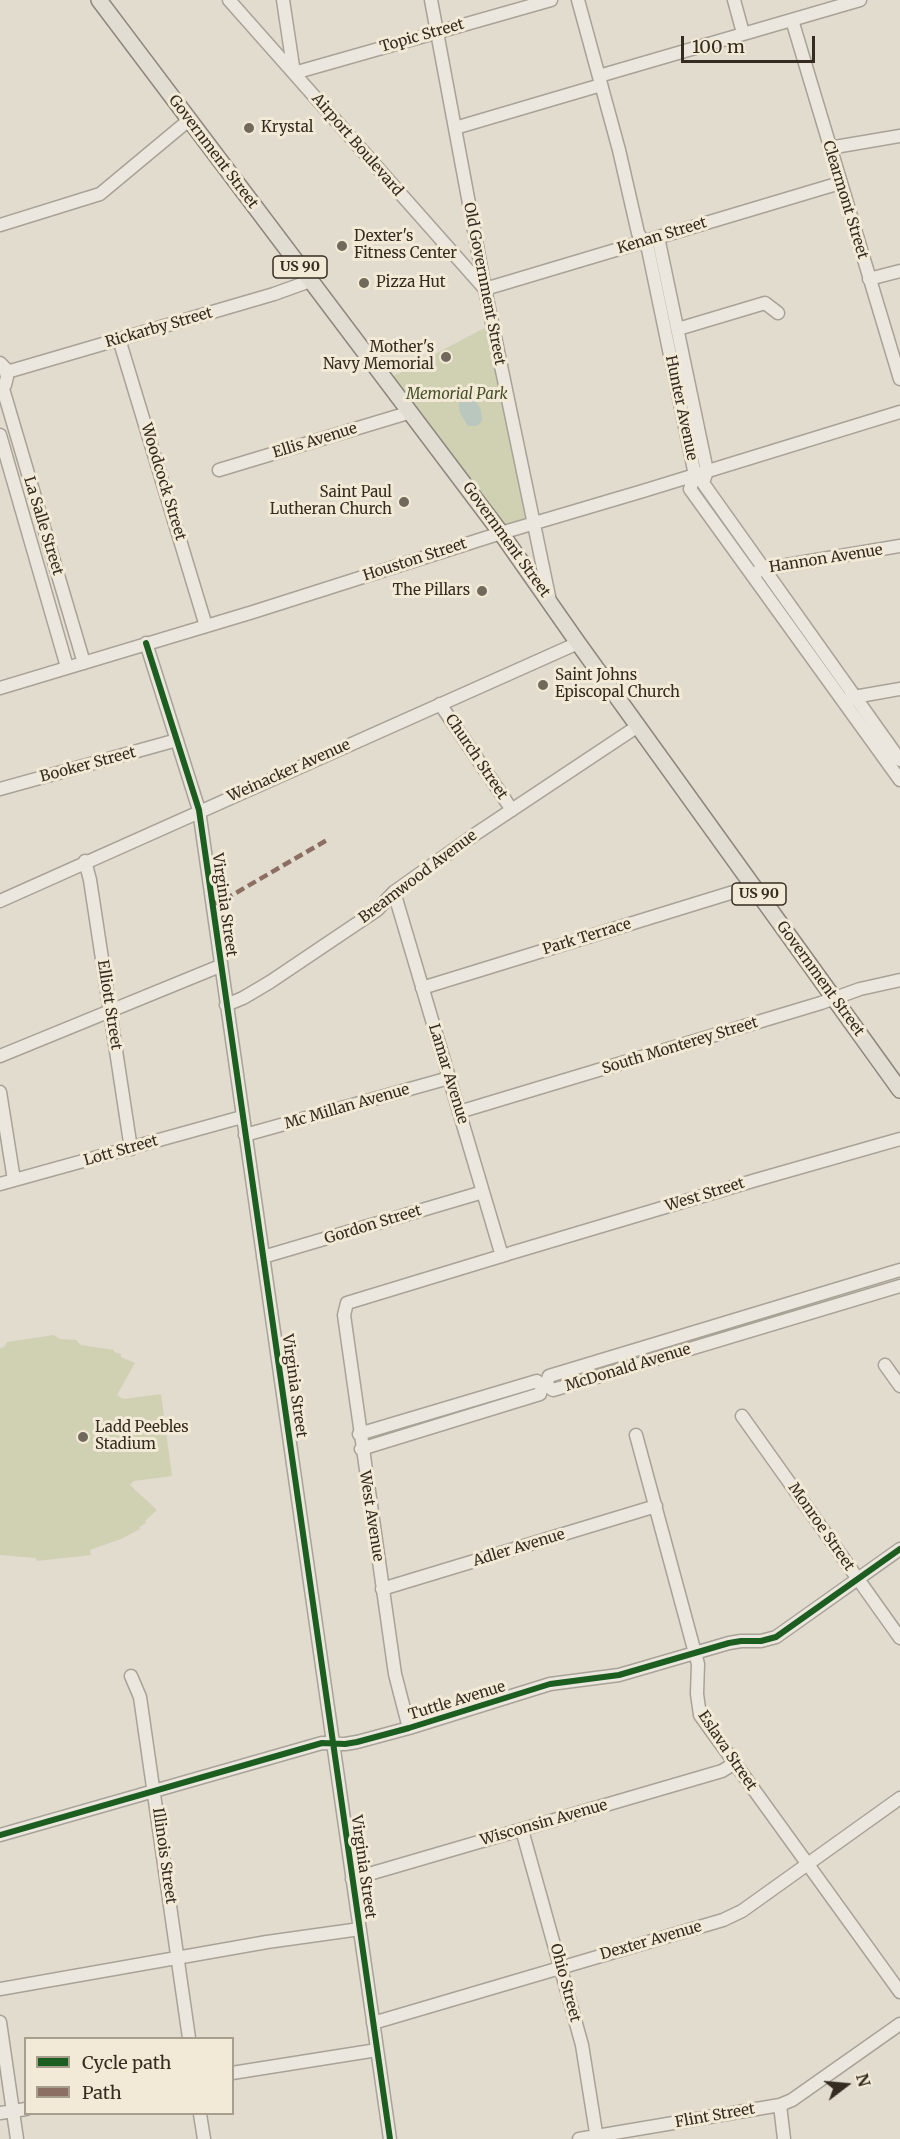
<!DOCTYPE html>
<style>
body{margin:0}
#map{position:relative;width:900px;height:2139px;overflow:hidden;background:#e2dccf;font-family:Merriweather,serif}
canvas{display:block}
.legend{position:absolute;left:24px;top:2037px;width:210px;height:78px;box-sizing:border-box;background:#f2ead6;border:2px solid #a79e8d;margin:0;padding:8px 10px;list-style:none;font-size:18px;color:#362b20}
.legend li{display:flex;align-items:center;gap:12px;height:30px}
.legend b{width:30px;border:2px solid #a79e8d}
.north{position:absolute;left:816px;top:2055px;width:60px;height:60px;-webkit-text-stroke:4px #f2ead6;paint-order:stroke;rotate:74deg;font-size:16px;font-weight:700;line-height:24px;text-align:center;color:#362b20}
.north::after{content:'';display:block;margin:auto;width:21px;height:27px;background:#362b20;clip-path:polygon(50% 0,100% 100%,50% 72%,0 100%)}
.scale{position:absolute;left:681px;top:36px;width:134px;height:27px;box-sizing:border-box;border:3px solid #362b20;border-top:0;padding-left:8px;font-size:18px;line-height:21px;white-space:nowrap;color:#362b20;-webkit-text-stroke:4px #f2ead6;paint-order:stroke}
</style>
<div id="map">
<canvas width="900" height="2139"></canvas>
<ul class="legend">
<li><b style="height:8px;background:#1b5e20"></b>Cycle path</li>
<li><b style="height:8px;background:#8d6e63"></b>Path</li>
</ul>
<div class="north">N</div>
<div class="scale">100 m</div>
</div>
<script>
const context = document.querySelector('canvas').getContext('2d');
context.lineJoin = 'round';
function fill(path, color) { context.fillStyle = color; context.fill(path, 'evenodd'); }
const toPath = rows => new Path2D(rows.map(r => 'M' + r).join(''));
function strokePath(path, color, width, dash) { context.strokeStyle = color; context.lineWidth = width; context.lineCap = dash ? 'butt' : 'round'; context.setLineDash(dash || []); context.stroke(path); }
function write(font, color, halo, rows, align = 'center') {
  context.font = font + ' Merriweather,serif'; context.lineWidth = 6; context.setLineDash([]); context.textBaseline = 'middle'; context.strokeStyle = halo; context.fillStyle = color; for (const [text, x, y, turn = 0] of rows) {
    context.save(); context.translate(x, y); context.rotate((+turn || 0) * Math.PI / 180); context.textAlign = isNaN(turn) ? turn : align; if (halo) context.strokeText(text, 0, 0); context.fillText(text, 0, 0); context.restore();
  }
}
const green = toPath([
 [492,324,534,524,501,533,386,380],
 [54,1335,60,1339,76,1340,81,1345,114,1350,114,1352,121,1354,121,1357,135,1363,117,1395,123,1399,161,1394,172,1476,134,1481,130,1485,157,1510,145,1521,146,1523,139,1527,140,1529,121,1539,90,1550,91,1555,37,1561,36,1558,0,1555,0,1348,4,1347,7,1342]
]);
const water = toPath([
 [467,396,475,399,481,410,482,421,477,426,468,426,460,413,459,404,462,399]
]);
const minor = toPath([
 [229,0,484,288],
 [283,0,294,73,551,0],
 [431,0,485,289,550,601],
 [578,0,619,150,638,233,648,249,695,475,690,489,900,780],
 [734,0,743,33],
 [792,20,900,379],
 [599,76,860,0],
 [455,128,601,85],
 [829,148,900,136],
 [0,225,100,194,189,120],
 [658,237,707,471,703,483,900,760],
 [869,279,900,271],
 [485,289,840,183],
 [678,329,765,303,778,313],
 [119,339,206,626],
 [0,363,5,368,7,377,5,385,0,391],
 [7,372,274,294,310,281],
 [3,389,84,663],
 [0,435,67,667],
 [219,470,411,412],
 [757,572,763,569,900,546],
 [146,643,199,810,390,2139],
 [0,688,253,612,501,533,643,491,900,412],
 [849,700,854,697,900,689],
 [440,704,512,810],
 [0,789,177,740],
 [85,861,90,880,131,1149],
 [394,892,502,1256],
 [0,901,578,643],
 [422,988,753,886],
 [226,1005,243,998,270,982,377,910,394,892,477,833,638,726],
 [0,1056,220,966],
 [0,1092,14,1180],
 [459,1112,821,1003,860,989,900,980],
 [245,1135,449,1078],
 [0,1184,242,1117],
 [511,1253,756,1180,900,1139],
 [263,1257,483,1192],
 [900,1270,549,1376,546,1385,553,1390,900,1286],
 [885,1365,900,1386],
 [742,1416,900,1638],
 [359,1434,537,1381,542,1386,540,1394,361,1449],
 [636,1435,698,1664,697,1694,700,1715,900,1992],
 [382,1589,656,1506],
 [131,1676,140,1697,189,2038],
 [409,1728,395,1674,344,1315,347,1303,508,1254],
 [522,1830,582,2045,597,2139],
 [0,1835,322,1743,345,1744,357,1742,409,1728,550,1684,619,1675,729,1643,741,1641,761,1641,776,1637,900,1549],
 [352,1879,722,1771,735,1763],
 [0,1989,267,1942,360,1929],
 [0,2022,17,2139],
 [373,2023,723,1920,742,1911,900,1798],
 [232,2073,377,2050],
 [780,2105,784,2139],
 [0,2113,26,2109],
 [200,2114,204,2139],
 [579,2139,780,2105,792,2100,900,2024]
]);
const major = toPath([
 [99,0,501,533,578,643,900,1090]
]);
const quiet = toPath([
 [212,904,222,901,327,840]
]);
const cycleway = toPath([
 [146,643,199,810,390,2139],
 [0,1835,322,1743,345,1744,357,1742,409,1728,550,1684,619,1675,729,1643,741,1641,761,1641,776,1637,900,1549]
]);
const markers = [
 [249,128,6,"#72695d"],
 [342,246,6,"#72695d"],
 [364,283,6,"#72695d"],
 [446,357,6,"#72695d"],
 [404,502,6,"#72695d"],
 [482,591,6,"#72695d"],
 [543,685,6,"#72695d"],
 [83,1437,6,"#72695d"]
];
const shields = [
 [300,267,54],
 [759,894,54]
];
const shieldNames = [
 ["US 90",300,267],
 ["US 90",759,894]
];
const streetNames = [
 ["Topic Street",422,36,-16],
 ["Airport Boulevard",357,145,49],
 ["Government Street",213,152,53],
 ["Clearmont Street",845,200,73],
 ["Kenan Street",662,236,-17],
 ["Old Government Street",484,284,79],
 ["Rickarby Street",159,328,-16],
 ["Hunter Avenue",681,408,78],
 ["Ellis Avenue",315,441,-17],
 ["Woodcock Street",163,482,73],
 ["La Salle Street",43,526,73],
 ["Government Street",506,540,54],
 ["Hannon Avenue",826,559,-9],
 ["Houston Street",415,560,-18],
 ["Church Street",476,757,56],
 ["Booker Street",88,765,-15],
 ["Weinacker Avenue",289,771,-24],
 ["Breamwood Avenue",418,877,-37],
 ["Virginia Street",224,905,82],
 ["Park Terrace",587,937,-17],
 ["Government Street",820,979,54],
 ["Elliott Street",109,1005,81],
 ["South Monterey Street",680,1046,-17],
 ["Lamar Avenue",448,1074,73],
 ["Mc Millan Avenue",347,1107,-16],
 ["Lott Street",121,1151,-16],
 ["West Street",705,1195,-17],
 ["Gordon Street",373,1225,-17],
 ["McDonald Avenue",628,1368,-17],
 ["Virginia Street",294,1386,82],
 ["West Avenue",371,1516,81],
 ["Monroe Street",821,1527,55],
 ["Adler Avenue",519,1548,-17],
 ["Tuttle Avenue",457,1701,-17],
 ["Eslava Street",727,1751,56],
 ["Wisconsin Avenue",544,1823,-16],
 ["Illinois Street",164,1856,82],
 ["Virginia Street",363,1867,82],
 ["Dexter Avenue",651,1941,-16],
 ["Ohio Street",565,1983,75],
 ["Flint Street",715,2116,-10]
];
const poiNames = [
 ["Krystal",261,128],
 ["Dexter's",354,237],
 ["Fitness Center",354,254],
 ["Pizza Hut",376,283],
 ["Mother's",434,348,"right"],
 ["Navy Memorial",434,365,"right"],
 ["Saint Paul",392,493,"right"],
 ["Lutheran Church",392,510,"right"],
 ["The Pillars",470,591,"right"],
 ["Saint Johns",555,676],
 ["Episcopal Church",555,693],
 ["Ladd Peebles",95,1428],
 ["Stadium",95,1445]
];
const parkNames = [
 ["Memorial Park",457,395]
];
fill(green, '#d0d0b3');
fill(water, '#b9c7bf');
strokePath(minor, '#a8a297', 15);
strokePath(major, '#8d877e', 18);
strokePath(minor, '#ebe7df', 12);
strokePath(major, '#e2ddd2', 15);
strokePath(quiet, '#8d6e63', 4.5, [9, 4.5]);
strokePath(cycleway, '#1b5e20', 6);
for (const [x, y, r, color] of markers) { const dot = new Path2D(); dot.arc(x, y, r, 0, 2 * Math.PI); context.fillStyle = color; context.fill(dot); strokePath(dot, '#f2ead6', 2); }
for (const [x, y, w] of shields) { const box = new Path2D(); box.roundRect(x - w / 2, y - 11, w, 22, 4.5); context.fillStyle = '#f2ead6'; context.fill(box); strokePath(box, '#362b20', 1.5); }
write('bold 14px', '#362b20', null, shieldNames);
write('15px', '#362b20', '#f2ead6', streetNames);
write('15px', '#362b20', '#f2ead6', poiNames, 'left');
write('italic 15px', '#465029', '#f2ead6', parkNames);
</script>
